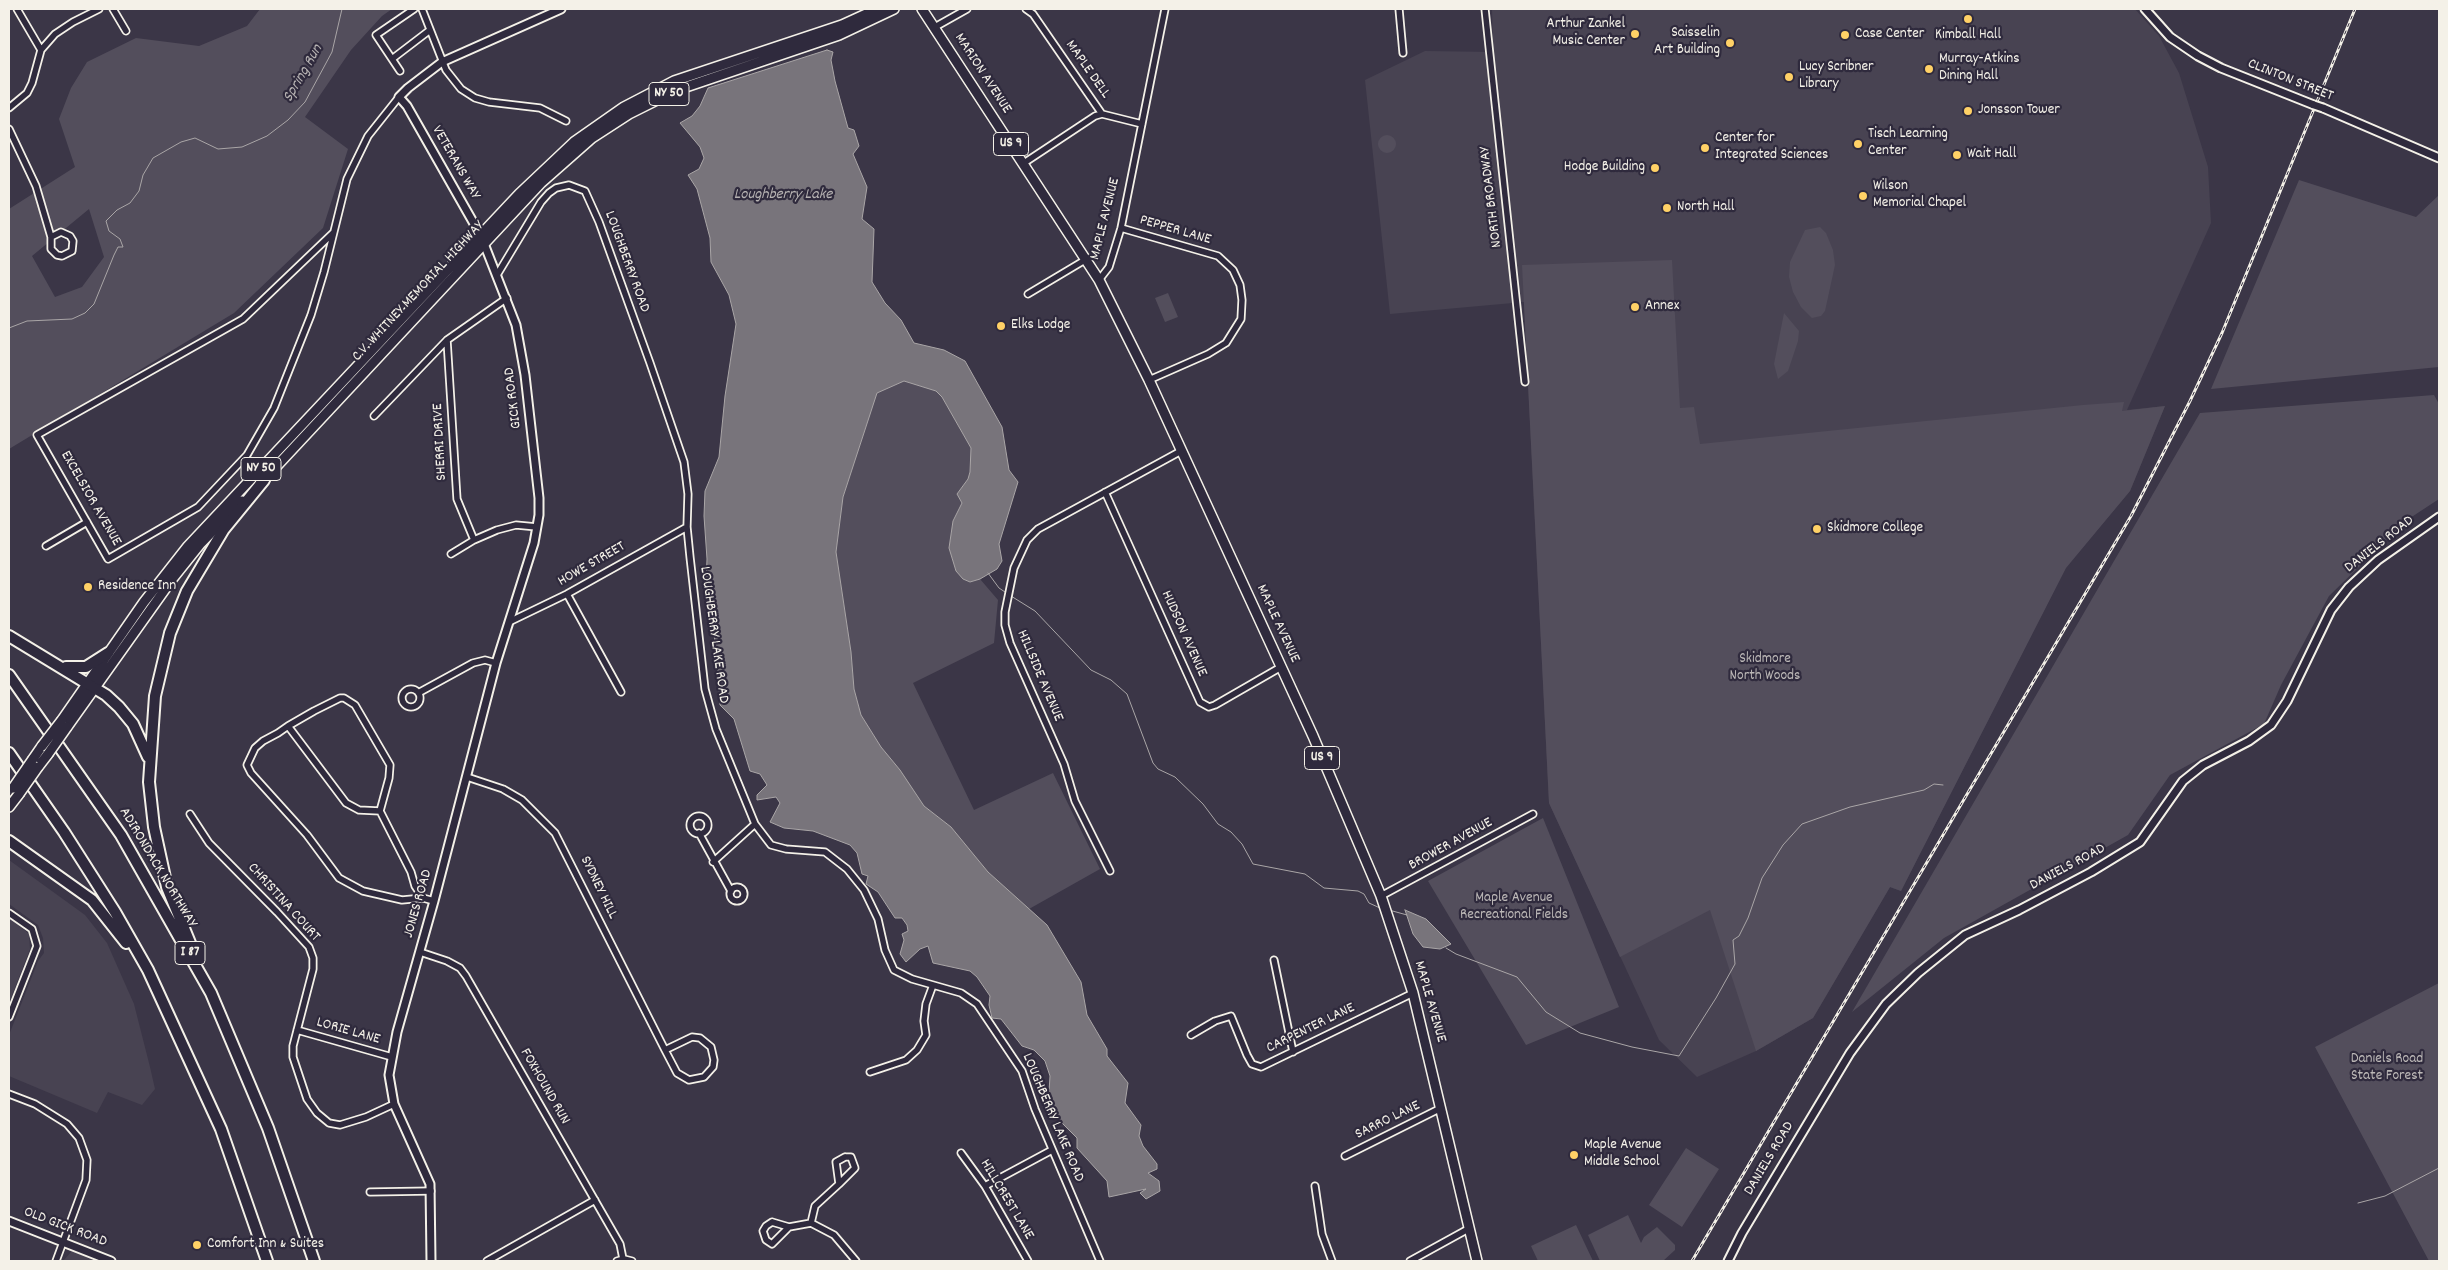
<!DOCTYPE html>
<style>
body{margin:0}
#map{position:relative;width:2448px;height:1270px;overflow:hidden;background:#3b3647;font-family:Dekko,sans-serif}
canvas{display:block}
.frame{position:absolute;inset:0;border:10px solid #f4f1e8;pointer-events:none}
</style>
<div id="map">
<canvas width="2448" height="1270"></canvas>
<div class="frame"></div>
</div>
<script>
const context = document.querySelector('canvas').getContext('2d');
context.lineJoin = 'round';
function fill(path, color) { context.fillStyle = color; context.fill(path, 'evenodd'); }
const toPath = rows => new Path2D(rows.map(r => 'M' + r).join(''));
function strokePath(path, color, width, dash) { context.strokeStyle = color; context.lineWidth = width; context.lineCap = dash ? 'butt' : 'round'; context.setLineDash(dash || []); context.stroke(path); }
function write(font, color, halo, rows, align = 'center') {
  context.font = font + ' Dekko,sans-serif'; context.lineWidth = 4.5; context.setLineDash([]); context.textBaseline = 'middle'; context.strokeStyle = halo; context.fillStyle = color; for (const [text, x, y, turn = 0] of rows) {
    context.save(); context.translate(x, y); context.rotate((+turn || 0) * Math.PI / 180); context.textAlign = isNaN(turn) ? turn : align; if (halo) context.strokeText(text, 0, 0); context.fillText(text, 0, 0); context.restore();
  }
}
const built = toPath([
 [1492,9,2135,9,2159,36,2179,73,2208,167,2211,223,2127,410,2165,406,2130,491,2066,567,1901,891,1890,887,1813,1018,1756,1051,1697,1077,1659,1040,1549,803,1524,302,1390,314,1365,80,1425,51,1493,52],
 [9,860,85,915,107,943,134,1004,150,1067,155,1089,142,1105,108,1092,97,1113,9,1076,9,1035,38,961,44,953,43,938,38,925,9,904],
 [9,917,29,934,30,949,9,1003],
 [72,1251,80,1252,98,1261,63,1261]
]);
const green = toPath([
 [260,9,392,9,382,16,351,50,305,117,348,149,323,228,234,313,9,449,9,209,75,167,59,119,71,88,87,62,136,38,199,46,247,26],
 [89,209,104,257,82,287,55,297,32,256],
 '1378 144a9 9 0 1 1 18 0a9 9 0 1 1-18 0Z',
 [2299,180,2416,217,2439,195,2439,367,2211,389],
 [1820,227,1826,233,1833,250,1835,265,1825,311,1821,316,1812,318,1801,307,1793,292,1789,277,1790,262,1805,230],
 [1672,260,1680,408,1694,407,1700,444,2083,405,2124,402,2122,411,2165,406,2130,491,2066,568,1901,891,1890,887,1813,1018,1756,1051,1710,910,1620,957,1549,803,1522,265],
 [1168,293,1178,317,1165,322,1155,298],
 [1784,313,1799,331,1798,341,1788,371,1778,379,1774,364],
 [904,381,936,391,942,397,971,448,970,472,968,479,957,494,962,503,953,521,949,548,956,571,963,579,970,582,980,579,998,600,994,643,913,683,974,810,1053,773,1100,869,1029,909,988,872,951,827,924,806,900,770,881,747,861,715,854,689,851,652,836,552,843,497,877,393],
 [2434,395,2439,404,2439,499,2407,520,2329,596,2281,685,2264,724,2170,775,2128,835,1944,938,1852,1012,2200,413],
 [1543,818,1619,1007,1526,1045,1428,881],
 [2439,983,2439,1261,2429,1261,2315,1047],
 [1686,1148,1719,1169,1682,1227,1649,1205],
 [1628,1215,1641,1243,1644,1237,1657,1227,1675,1245,1675,1250,1663,1261,1600,1261,1588,1235],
 [1576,1225,1593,1261,1538,1261,1531,1246]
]);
const water = toPath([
 [827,50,833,52,831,60,835,81,848,128,854,130,859,146,853,154,867,187,862,219,874,229,872,282,885,303,901,320,914,343,944,350,965,361,1002,427,1009,470,1018,482,999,544,1002,561,997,569,980,579,970,582,963,579,956,571,949,548,953,521,962,503,957,494,968,479,970,472,971,448,942,397,936,391,904,381,877,393,843,497,836,552,851,652,854,689,861,715,881,747,900,770,924,806,951,827,988,872,1047,925,1081,982,1087,1015,1107,1049,1107,1056,1128,1083,1125,1103,1141,1125,1139,1136,1143,1146,1157,1164,1157,1169,1148,1173,1159,1181,1160,1191,1146,1199,1140,1193,1146,1189,1109,1197,1107,1181,1077,1148,1077,1138,1054,1115,1049,1092,1050,1076,1045,1061,1034,1050,1022,1046,1001,1019,992,1018,989,1005,990,996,977,977,970,971,933,963,928,946,920,949,906,962,900,954,904,940,902,934,908,931,907,925,902,918,895,918,878,892,866,884,868,876,862,874,857,853,850,845,813,831,784,828,770,822,780,803,776,797,757,800,757,795,767,785,760,774,750,771,734,719,720,705,717,654,706,584,707,559,704,516,705,491,719,457,725,396,736,324,729,295,711,262,710,238,697,189,688,175,699,169,704,158,700,147,680,123,692,116,700,106,708,88,827,50],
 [1405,910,1426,919,1451,944,1440,949,1423,947,1413,934,1405,910]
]);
const stream = toPath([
 [9,328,27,321,72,319,85,313,94,304,114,255,118,247,123,247,120,239,109,231,106,221,117,210,130,203,139,191,143,175,153,158,181,142,195,138,218,149,242,147,267,136,288,120,305,102,332,52,342,9],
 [988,573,999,588,1005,592],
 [1011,596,1035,611,1091,670,1111,680,1127,694,1153,763,1158,769,1175,777,1203,804,1218,824,1231,832,1242,844,1253,864,1305,874,1324,888,1358,891,1364,894,1369,903,1380,908],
 [1389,910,1407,915],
 [1446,948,1456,954,1517,977,1546,1012,1580,1033,1632,1047,1679,1056,1716,998,1735,964,1733,940,1739,936,1748,918,1762,878,1783,845,1802,824,1850,807,1924,790,1934,784,1943,785],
 [2358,1203,2385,1196,2439,1168]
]);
const minor = toPath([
 [17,9,41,50],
 [113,9,126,31],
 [422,9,446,70,461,89,475,98,489,102,540,108,566,121],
 [1026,9,1033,14,1102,114,1142,124],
 [1399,9,1403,53],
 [1485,9,1525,382],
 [935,27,967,9],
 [392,59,430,30],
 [400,71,376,35,414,9],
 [9,108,27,93,32,83,41,50,55,34,73,22,99,9],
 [9,129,36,186,51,237,51,249,57,255,62,256,72,251,73,241,70,236,61,232,51,237],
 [1024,163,1095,116,1102,114],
 [1121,228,1218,256,1233,270,1240,285,1242,300,1241,319,1226,343,1208,354,1149,380],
 [333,233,243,319,37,435,108,559,198,507,247,455,274,408,311,315,324,272,347,179,368,136,399,97],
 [497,275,541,202,549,193,556,188,569,185,585,191,599,222,650,363,684,462,688,494,687,527,690,557,705,689,716,729,755,824,771,845,786,849,825,852,847,869,864,890,878,919,885,950,894,970,912,979,961,993,977,1004,1022,1071,1035,1109,1100,1261],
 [1099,280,1109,267,1121,228,1165,9],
 [1028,294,1085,260],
 [447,340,457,499,474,540],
 [374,416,447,340,507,298],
 [1105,492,1200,702,1209,707,1215,705,1281,667],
 [46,546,87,522],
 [451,554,474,540,497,530,516,525,537,527],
 [567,594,621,692],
 [509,622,567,594,687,527],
 '402 698a9 9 0 1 1 18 0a9 9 0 1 1-18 0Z',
 [420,692,473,663,485,660,496,663],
 [288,726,346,803,359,810,380,811,389,778,390,765,355,705,344,698,340,698,314,711,288,726,278,733,263,741,255,748,247,765,251,773,307,835,339,878,363,891,402,900,423,898],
 [467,777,503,789,522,800,555,833,665,1050],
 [380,811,411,872,415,886,423,898,434,901],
 [190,814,209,843,277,912,309,947,313,958,313,969,293,1046,293,1057,307,1099,317,1113,329,1123,340,1125,366,1117,394,1104],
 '690 825a9 9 0 1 1 18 0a9 9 0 1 1-18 0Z',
 [699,833,731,891],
 [713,862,755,824],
 [1110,871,1075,801,1064,764,1010,643,1005,625,1005,612,1014,568,1027,540,1038,529,1181,451],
 '730 894a7 7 0 1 1 14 0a7 7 0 1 1-14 0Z',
 [1381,896,1533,814],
 [9,913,32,929,37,946,9,1017],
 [420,952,447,961,460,968,466,976,620,1244,623,1259],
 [1274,960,1293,1052],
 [297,1030,392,1057],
 [1191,1035,1215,1021,1231,1016,1247,1055,1252,1064,1261,1067,1413,993],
 [692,1037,700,1038,711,1047,714,1060,713,1067,704,1077,689,1080,677,1073,665,1050,692,1037],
 [870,1072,906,1060,917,1050,926,1035,924,1021,926,1004,933,985],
 [9,1094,35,1104,67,1124,79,1138,87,1160,86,1180,56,1261],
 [961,1153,985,1186,1028,1261],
 [1345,1156,1441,1108],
 [845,1157,851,1157,855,1168,839,1184,836,1162,845,1157],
 [985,1186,1052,1150],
 [1315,1186,1322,1234,1332,1261],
 [370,1192,431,1191],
 [772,1222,789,1227,772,1244,766,1240,763,1231,766,1226,772,1222],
 [811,1223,834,1235,856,1261],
 [811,1223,815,1206,839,1184],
 [789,1227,811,1223],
 [487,1261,595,1200],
 [617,1261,624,1259,632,1261],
 [1410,1261,1470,1228]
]);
const tertiary = toPath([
 [2145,9,2170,37,2198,56,2221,68,2314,105],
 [2323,108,2439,158],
 [9,1221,111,1261],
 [431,1261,430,1184,394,1104,389,1075,397,1032,434,901,496,663,534,543,539,515,539,498,525,375,516,325,481,236,407,106,399,97,408,88,442,62,561,9],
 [1728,1261,1742,1233,1850,1053,1886,1004,1918,973,1965,935,2019,910,2091,872,2140,842,2183,781,2203,765,2249,741,2271,725,2287,701,2331,610,2349,587,2378,560,2439,517]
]);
const primary = toPath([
 [922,9,1099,280,1149,380,1313,736,1381,896,1413,993,1477,1261]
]);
const trunk = toPath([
 [260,484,541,183,592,138,629,114,677,90,839,35,894,9],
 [62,720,144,602,188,546,519,194,574,142,624,107,674,81,842,25,877,9],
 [67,727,173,578,201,543,242,501],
 [33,759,42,746],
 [38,767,48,754],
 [9,807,19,794]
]);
const motorway = toPath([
 [9,636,106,695,119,707,133,724,148,757],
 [66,667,86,667,108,653],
 [9,675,121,835,211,993,268,1128,314,1261],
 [9,753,64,832,115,912,148,970,221,1129,267,1261],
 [9,841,92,900,126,943],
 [190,943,167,887,154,827,149,782,155,696,170,633,187,591,224,529,264,480]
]);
const rail = toPath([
 [1692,1261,2131,516,2190,401,2222,333,2355,9]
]);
const tertiaryBridge = toPath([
 [2314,105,2323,108]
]);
const trunkBridge = toPath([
 [42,746,62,720],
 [48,754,67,727],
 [13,788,33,759],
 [19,794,38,767]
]);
const markers = [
 [1968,19,5,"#ffd166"],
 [1635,34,5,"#ffd166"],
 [1845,35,5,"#ffd166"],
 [1730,43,5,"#ffd166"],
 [1929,69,5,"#ffd166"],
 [1789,77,5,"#ffd166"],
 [1968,111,5,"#ffd166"],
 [1858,144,5,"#ffd166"],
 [1705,148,5,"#ffd166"],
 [1957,155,5,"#ffd166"],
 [1655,168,5,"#ffd166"],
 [1863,196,5,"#ffd166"],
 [1667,208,5,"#ffd166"],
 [1635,307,5,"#ffd166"],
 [1001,326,5,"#ffd166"],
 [1817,529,5,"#ffd166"],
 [88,587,5,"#ffd166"],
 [1574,1155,5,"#ffd166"],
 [197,1245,5,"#ffd166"]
];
const shields = [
 [669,94,40],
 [1011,144,35],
 [261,469,40],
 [1322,758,35],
 [190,953,30]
];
const shieldNames = [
 ["NY 50",669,94],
 ["US 9",1011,144],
 ["NY 50",261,469],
 ["US 9",1322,758],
 ["I 87",190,953]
];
const poiNames = [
 ["Arthur Zankel",1625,25,"right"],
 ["Music Center",1625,42,"right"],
 ["Saisselin",1720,34,"right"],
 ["Art Building",1720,51,"right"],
 ["Case Center",1855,35],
 ["Kimball Hall",1968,36,"center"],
 ["Murray-Atkins",1939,60],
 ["Dining Hall",1939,77],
 ["Lucy Scribner",1799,68],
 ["Library",1799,85],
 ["Jonsson Tower",1978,111],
 ["Tisch Learning",1868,135],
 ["Center",1868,152],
 ["Center for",1715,139],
 ["Integrated Sciences",1715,156],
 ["Wait Hall",1967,155],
 ["Hodge Building",1645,168,"right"],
 ["Wilson",1873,187],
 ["Memorial Chapel",1873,204],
 ["North Hall",1677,208],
 ["Annex",1645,307],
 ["Elks Lodge",1011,326],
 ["Skidmore College",1827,529],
 ["Residence Inn",98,587],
 ["Maple Avenue",1584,1146],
 ["Middle School",1584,1163],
 ["Comfort Inn & Suites",207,1245]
];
const streetNames = [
 ["MAPLE DELL",1087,70,55],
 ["MARION AVENUE",982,74,57],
 ["CLINTON STREET",2290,81,22],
 ["VETERANS WAY",455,163,60],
 ["NORTH BROADWAY",1492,197,-97],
 ["MAPLE AVENUE",1106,219,-76],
 ["PEPPER LANE",1175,231,16],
 ["LOUGHBERRY ROAD",626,262,70],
 ["C.V. WHITNEY MEMORIAL HIGHWAY",419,292,-47],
 ["GICK ROAD",514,398,-97],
 ["SHERRI DRIVE",441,442,-93],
 ["EXCELSIOR AVENUE",90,499,60],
 ["DANIELS ROAD",2380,545,-38],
 ["HOWE STREET",592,565,-30],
 ["MAPLE AVENUE",1277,624,65],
 ["HUDSON AVENUE",1183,634,66],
 ["LOUGHBERRY LAKE ROAD",713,635,82],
 ["HILLSIDE AVENUE",1039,676,67],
 ["BROWER AVENUE",1451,845,-29],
 ["ADIRONDACK NORTHWAY",157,868,59],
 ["DANIELS ROAD",2068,868,-28],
 ["SYDNEY HILL",598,888,64],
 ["CHRISTINA COURT",283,903,48],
 ["JONES ROAD",419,904,-74],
 ["MAPLE AVENUE",1429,1002,74],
 ["CARPENTER LANE",1311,1029,-26],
 ["LORIE LANE",348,1032,16],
 ["FOXHOUND RUN",544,1087,60],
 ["LOUGHBERRY LAKE ROAD",1052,1118,67],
 ["SARRO LANE",1388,1121,-26],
 ["DANIELS ROAD",1770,1159,-59],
 ["HILLCREST LANE",1006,1200,59],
 ["OLD GICK ROAD",65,1228,21]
];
const parkNames = [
 ["Skidmore",1765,660],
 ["North Woods",1765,677],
 ["Maple Avenue",1514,899],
 ["Recreational Fields",1514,916],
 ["Daniels Road",2387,1060],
 ["State Forest",2387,1077]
];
const waterNames = [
 ["Spring Run",304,74,-60],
 ["Loughberry Lake",783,196]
];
fill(built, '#484352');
fill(green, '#534e5c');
fill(water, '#78747b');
strokePath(water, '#aaa6a7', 1);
strokePath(stream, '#aaa6a7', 1);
strokePath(minor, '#f4f1e8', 9);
strokePath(tertiary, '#f4f1e8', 11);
strokePath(primary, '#f4f1e8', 12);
strokePath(trunk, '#f4f1e8', 12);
strokePath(motorway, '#f4f1e8', 14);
strokePath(minor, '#2f2a3d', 5.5);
strokePath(tertiary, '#2f2a3d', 7);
strokePath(primary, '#2f2a3d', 9);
strokePath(trunk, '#2f2a3d', 9);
strokePath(motorway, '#2f2a3d', 10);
strokePath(rail, '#f4f1e8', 3);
strokePath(rail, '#2f2a3d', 1, [4]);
strokePath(tertiaryBridge, '#f4f1e8', 11, []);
strokePath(trunkBridge, '#f4f1e8', 12, []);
strokePath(tertiaryBridge, '#2f2a3d', 7);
strokePath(trunkBridge, '#2f2a3d', 9);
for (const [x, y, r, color] of markers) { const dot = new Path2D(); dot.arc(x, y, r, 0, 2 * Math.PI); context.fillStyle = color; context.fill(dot); strokePath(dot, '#2f2a3d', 2); }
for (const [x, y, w] of shields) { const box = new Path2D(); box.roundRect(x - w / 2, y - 11.5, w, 23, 4); context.fillStyle = '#2f2a3d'; context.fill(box); strokePath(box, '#f4f1e8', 1); }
write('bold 14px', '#f4f1e8', null, shieldNames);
write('15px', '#f4f1e8', '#2f2a3d', poiNames, 'left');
write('15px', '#f4f1e8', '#2f2a3d', streetNames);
write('15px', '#bcb8b7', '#2f2a3d', parkNames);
write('italic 16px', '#b6b2b2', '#2f2a3d', waterNames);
</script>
